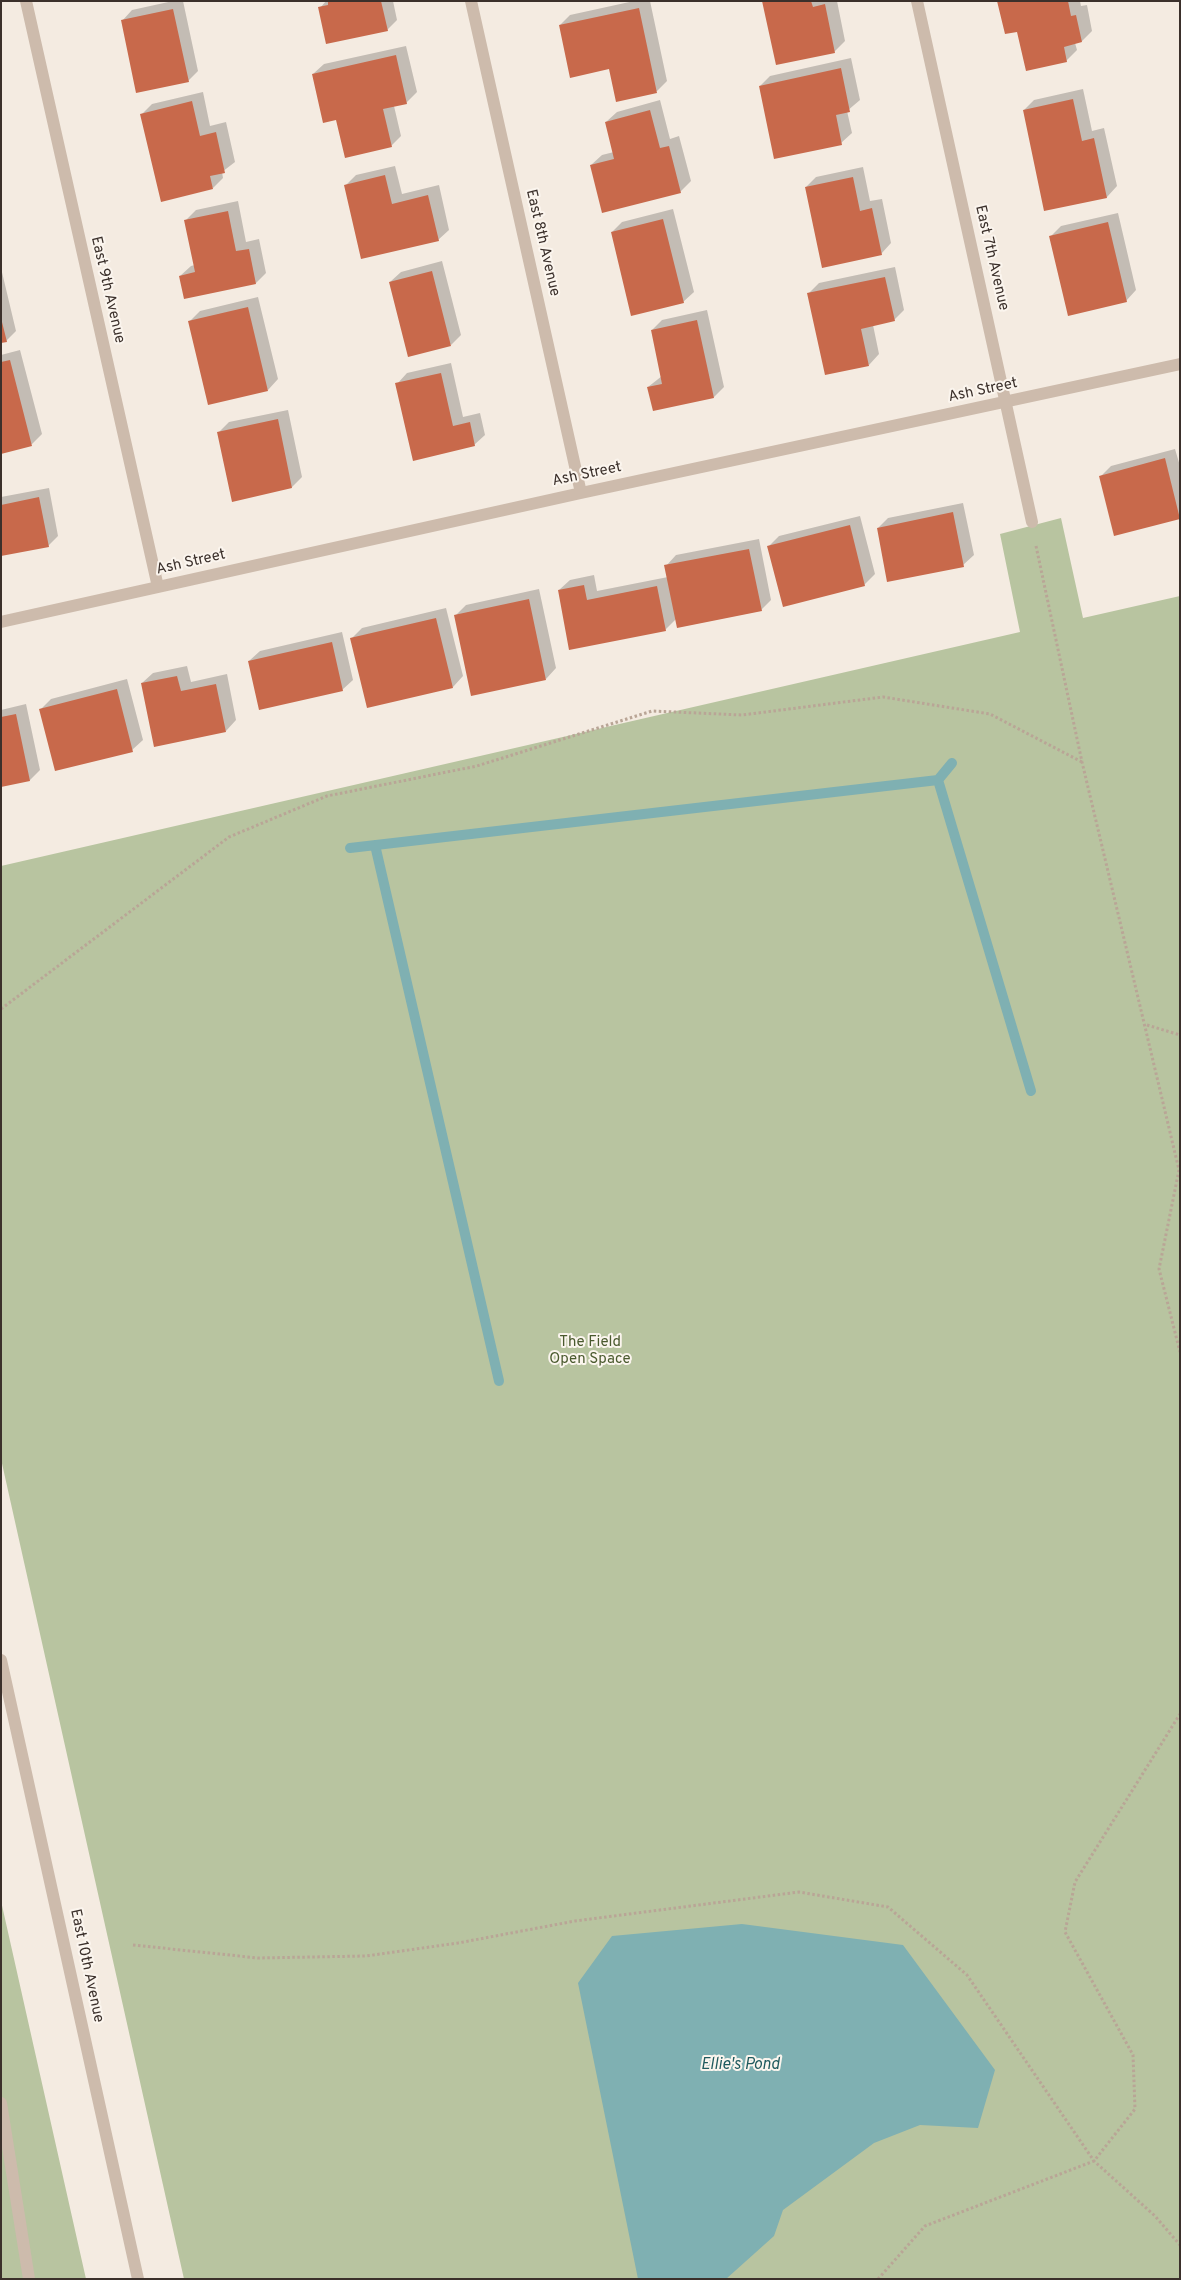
<!DOCTYPE html>
<style>
body{margin:0}
#map{position:relative;width:1181px;height:2280px;overflow:hidden;background:#f4ebe1;font-family:Overpass,sans-serif}
canvas{display:block}
.frame{position:absolute;inset:0;border:2px solid #3b302b;pointer-events:none}
</style>
<div id="map">
<canvas width="1181" height="2280"></canvas>
<div class="frame"></div>
</div>
<script>
const context = document.querySelector('canvas').getContext('2d');
context.lineJoin = 'round';
function fill(path, color) { context.fillStyle = color; context.fill(path, 'evenodd'); }
const toPath = rows => new Path2D(rows.map(r => 'M' + r).join(''));
function strokePath(path, color, width, dash) { context.strokeStyle = color; context.lineWidth = width; context.lineCap = dash ? 'butt' : 'round'; context.setLineDash(dash || []); context.stroke(path); }
function write(font, color, halo, rows, align = 'center') {
  context.font = font + ' Overpass,sans-serif'; context.lineWidth = 4; context.setLineDash([]); context.textBaseline = 'middle'; context.strokeStyle = halo; context.fillStyle = color; for (const [text, x, y, turn = 0] of rows) {
    context.save(); context.translate(x, y); context.rotate((+turn || 0) * Math.PI / 180); context.textAlign = isNaN(turn) ? turn : align; if (halo) context.strokeText(text, 0, 0); context.fillText(text, 0, 0); context.restore();
  }
}
const green = toPath([
 [1061,518,1083,618,1180,596,1180,2279,184,2279,1,1459,1,866,1020,632,1000,534],
 [1,1901,86,2279,1,2279]
]);
const water = toPath([
 [742,1924,903,1945,995,2070,978,2128,920,2125,874,2143,783,2210,774,2236,726,2279,638,2279,578,1983,612,1936]
]);
const shadow = toPath([
 [173,1,183,1,198,71,188,81,122,21,132,10],
 [326,1,393,1,397,20,387,30,320,8],
 [634,1,650,1,667,81,657,91,617,100,610,68,560,25,570,15],
 [764,1,837,1,845,41,834,52],
 [999,1,1080,1,1081,6,1087,5,1092,31,1082,41,1075,43,1077,50,1066,61,1018,30],
 [406,46,417,92,406,103,394,106,401,136,391,146,337,118,313,74,324,64],
 [851,58,860,100,847,111,852,133,841,143,760,86,770,76],
 [1083,89,1092,131,1104,128,1117,186,1107,197,1045,210,1024,110,1034,100],
 [203,92,210,126,226,122,235,162,222,172,223,178,213,188,142,114,152,104],
 [660,100,670,139,679,136,691,181,680,192,591,165,602,155,614,152,606,122,617,112],
 [395,166,402,194,439,185,449,230,438,240,346,185,356,175],
 [863,167,870,201,882,199,891,243,881,254,806,187,816,177],
 [238,201,246,242,259,239,266,273,256,283,180,276,191,266,195,265,185,221,196,210],
 [673,209,694,292,683,302,612,232,622,222],
 [1118,213,1136,290,1126,301,1051,236,1061,226],
 [442,261,461,335,451,345,390,282,401,272],
 [895,267,904,310,894,320,873,325,879,354,869,365,808,294,819,283],
 [1,268,16,331,6,341,1,342],
 [258,297,278,379,268,390,190,321,200,311],
 [707,310,724,387,714,397,648,387,662,376,652,330,662,320],
 [20,350,42,434,32,444,1,452,1,355],
 [451,363,463,417,480,413,485,435,474,445,397,384,407,373],
 [288,410,302,477,292,487,233,500,218,433,229,422],
 [1175,449,1180,466,1180,518,1115,534,1101,476,1111,466],
 [49,488,58,536,48,546,1,555,1,497],
 [963,503,974,555,963,565,878,528,888,518],
 [860,516,875,574,864,585,769,546,779,536],
 [759,539,771,600,761,610,676,619,665,630,559,590,570,580,594,575,597,591,668,577,666,566,676,555],
 [539,589,556,668,546,679,456,615,466,605],
 [446,608,463,676,453,687,351,639,362,628],
 [342,632,353,680,342,690,249,661,260,651],
 [187,666,191,682,227,674,236,720,226,731,142,683,153,673],
 [127,679,143,740,132,750,41,709,51,699],
 [26,704,40,770,30,780,1,786,1,710]
]);
const stream = toPath([
 [938,780,952,763],
 [375,845,499,1381],
 [350,848,938,780,1031,1091]
]);
const building = toPath([
 [328,1,381,1,388,31,326,44,318,7,328,5],
 [762,1,811,1,813,7,825,4,835,53,776,65],
 [997,1,1068,1,1071,16,1076,15,1082,42,1064,47,1067,62,1026,71,1017,32,1005,34],
 [639,8,657,93,616,102,609,69,570,78,559,25],
 [173,9,189,82,136,93,121,20],
 [396,55,407,104,383,109,392,147,345,158,336,120,323,123,312,74],
 [841,68,850,112,836,115,842,145,774,159,759,86],
 [1073,99,1082,141,1094,138,1107,198,1044,211,1023,110],
 [192,101,200,136,216,132,225,173,210,176,213,189,161,202,140,114],
 [650,110,660,148,669,146,681,193,602,213,590,165,614,159,605,122],
 [385,175,392,204,428,195,439,241,361,259,344,185],
 [853,177,860,211,872,208,882,255,822,268,805,187],
 [228,211,236,251,249,249,256,284,184,299,179,276,195,272,184,220],
 [663,219,684,303,631,316,611,232],
 [1108,222,1127,302,1068,316,1049,236],
 [432,271,451,346,408,357,389,282],
 [885,277,895,321,861,329,869,366,825,375,807,293],
 [248,307,268,391,208,405,188,321],
 [697,320,714,398,653,411,647,387,662,384,651,330],
 [2,322,7,342,1,343,1,323],
 [10,360,32,446,1,454,1,362],
 [441,373,453,426,470,422,475,446,413,461,395,383],
 [278,419,292,488,232,502,217,432],
 [1165,458,1180,519,1114,536,1099,476],
 [39,497,49,547,1,556,1,505],
 [953,512,964,567,887,582,877,528],
 [850,525,865,586,783,607,767,546],
 [749,549,762,611,677,628,664,565],
 [584,585,587,600,657,586,666,631,569,650,558,590],
 [529,599,546,680,471,696,454,615],
 [436,618,453,688,367,708,350,638],
 [332,642,343,691,259,710,248,661],
 [177,676,181,691,216,684,226,732,154,747,141,683],
 [117,689,133,752,55,771,39,709],
 [16,714,30,781,1,787,1,717]
]);
const path = toPath([
 [1036,546,1082,762,1179,1170,1159,1269,1180,1352],
 [1,1009,229,837,327,796,477,766,652,711,742,715,883,697,990,714,1082,762],
 [1147,1025,1180,1035],
 [133,1945,258,1958,366,1956,458,1943,575,1921,799,1892,888,1907,967,1975,1094,2161,1155,2216,1180,2245],
 [878,2279,925,2226,1094,2161,1135,2109,1133,2055,1065,1932,1075,1882,1180,1714]
]);
const lane = toPath([
 [1,2103,29,2279]
]);
const street = toPath([
 [26,1,158,587],
 [471,1,581,493],
 [917,1,1032,522],
 [1,622,581,493,1180,364],
 [1,1660,138,2279]
]);
const streetNames = [
 ["East 8th Avenue",542,243,77],
 ["East 7th Avenue",991,258,77],
 ["East 9th Avenue",107,290,77],
 ["Ash Street",983,391,-12],
 ["Ash Street",587,475,-12],
 ["Ash Street",191,563,-13],
 ["East 10th Avenue",86,1966,78]
];
const parkNames = [
 ["The Field",590,1343],
 ["Open Space",590,1360]
];
const waterNames = [
 ["Ellie's Pond",740,2066]
];
fill(green, '#b8c4a0');
fill(water, '#7fb0b2');
fill(shadow, '#0003');
strokePath(stream, '#7fb0b2', 10);
fill(building, '#c8694b');
strokePath(path, '#b9a596', 3, [2.5, 2.5]);
strokePath(lane, '#cdbbac', 12);
strokePath(street, '#cdbbac', 12);
write('15px', '#3b302b', '#fbf5ee', streetNames);
write('15px', '#4a5a2e', '#fbf5ee', parkNames);
write('italic 16px', '#1f5a5e', '#fbf5ee', waterNames);
</script>
